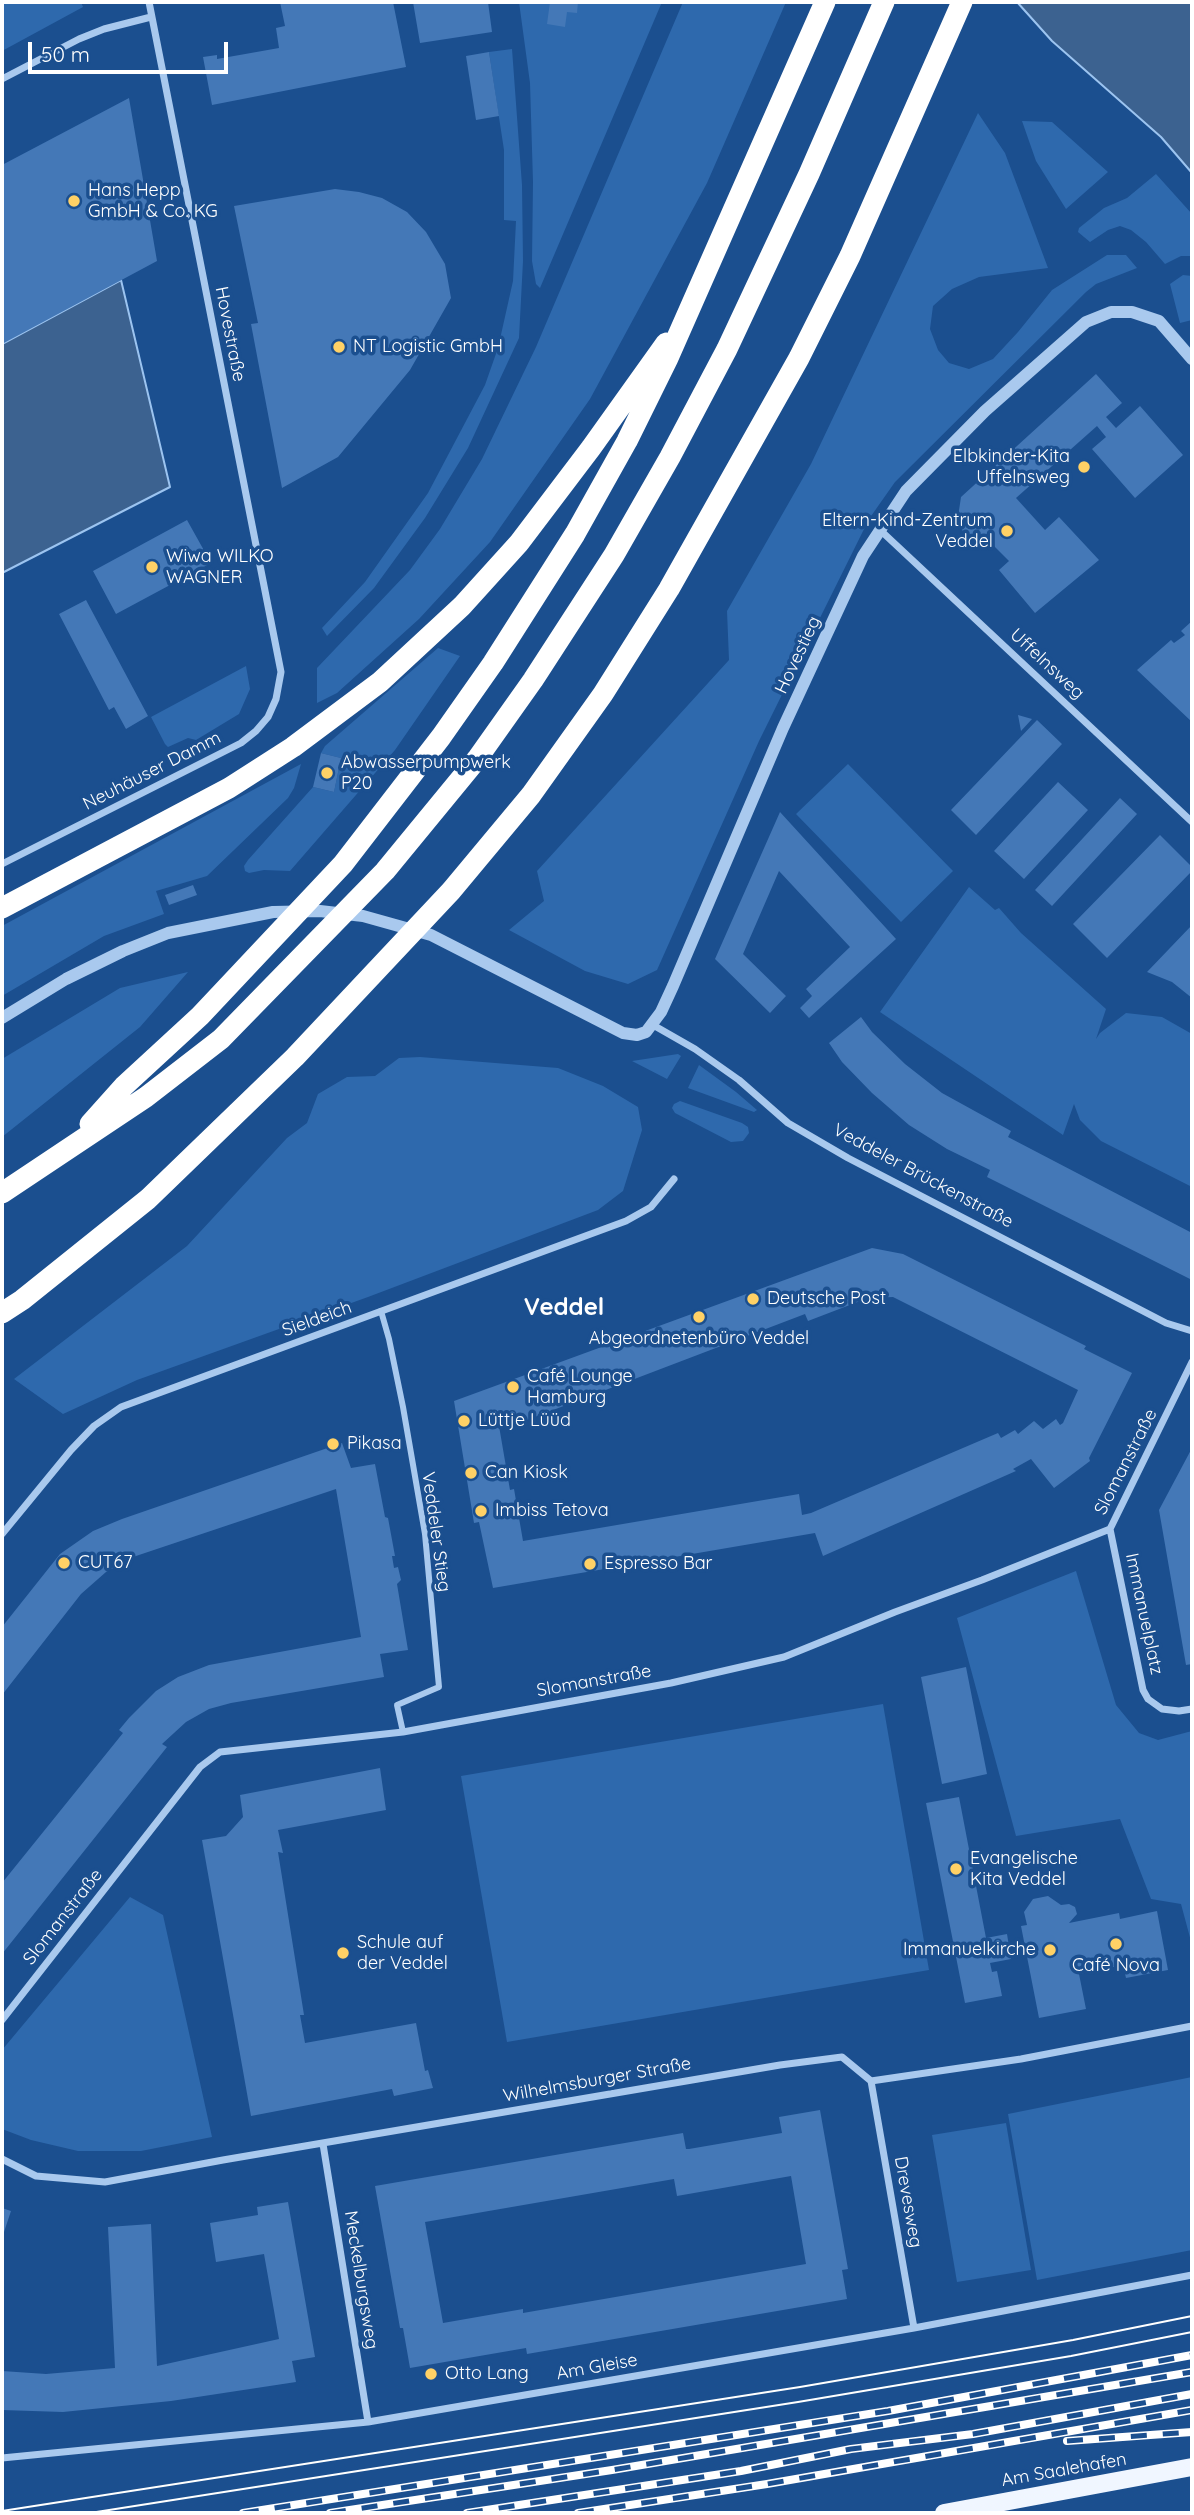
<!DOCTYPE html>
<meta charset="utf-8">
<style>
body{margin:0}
#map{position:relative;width:1194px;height:2515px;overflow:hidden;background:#1b4f8f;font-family:Quicksand,sans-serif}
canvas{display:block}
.frame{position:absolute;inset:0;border:4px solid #fff;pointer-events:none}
.scale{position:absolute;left:28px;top:42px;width:200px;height:32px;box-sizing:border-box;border:4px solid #fff;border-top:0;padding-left:9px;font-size:21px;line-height:24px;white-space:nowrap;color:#fff;-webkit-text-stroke:5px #1b4f8f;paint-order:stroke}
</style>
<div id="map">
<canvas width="1194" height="2515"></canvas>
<div class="frame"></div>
<div class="scale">50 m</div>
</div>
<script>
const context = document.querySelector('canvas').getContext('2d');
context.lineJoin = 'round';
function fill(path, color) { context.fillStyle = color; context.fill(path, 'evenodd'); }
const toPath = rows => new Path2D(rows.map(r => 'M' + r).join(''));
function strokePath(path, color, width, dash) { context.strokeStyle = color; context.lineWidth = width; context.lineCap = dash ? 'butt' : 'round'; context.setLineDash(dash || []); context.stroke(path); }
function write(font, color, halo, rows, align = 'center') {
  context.font = font + ' Quicksand,sans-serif'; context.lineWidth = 7; context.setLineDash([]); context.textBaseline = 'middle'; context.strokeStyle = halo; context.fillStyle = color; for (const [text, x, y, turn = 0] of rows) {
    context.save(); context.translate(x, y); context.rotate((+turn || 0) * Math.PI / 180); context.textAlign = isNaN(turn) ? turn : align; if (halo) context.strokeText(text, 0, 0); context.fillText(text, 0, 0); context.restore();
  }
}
const green = toPath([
 [2,2,81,2,83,7,2,51],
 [519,2,662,2,540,288,536,284,532,261,533,182,530,83],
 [683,2,786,2,707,183,590,399,490,542,419,619,337,693,317,703,317,668,410,570,440,529,482,459,536,347],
 [512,49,522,185,523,261,519,338,468,448,425,518,374,588,327,636,322,628,365,582,428,493,485,385,498,348,513,281,516,221,504,220,504,150,489,52],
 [978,113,1005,153,1048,268,979,277,952,289,933,306,930,329,938,350,949,363,969,369,993,359,1018,332,1052,290,1107,255,1126,255,1137,268,1096,284,1086,292,895,482,869,519,759,741,657,970,628,984,585,971,509,930,544,901,537,871,729,660,727,611,811,464],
 [1022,121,1052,122,1108,172,1066,209,1036,161],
 [1156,174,1192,214,1192,256,1181,256,1165,264,1146,242,1131,230,1120,226,1108,230,1090,242,1078,232,1079,228,1104,208,1127,198],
 [1183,275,1192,276,1192,320,1180,323,1170,284],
 [438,648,460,656,395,750,290,871,264,870,249,873,245,871,244,866,248,860,313,787,334,792,341,758,321,753,325,746],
 [246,666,250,689,239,714,196,740,188,738,168,747,165,744,151,717],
 [301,764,294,788,288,798,207,876,156,891,164,914,104,936,2,996,2,926],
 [848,764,953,871,901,922,796,814],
 [969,887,995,910,999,908,1021,933,1106,1009,1096,1039,1100,1033,1126,1013,1162,1017,1192,1034,1192,1187,1101,1141,1080,1120,1074,1104,1063,1135,880,1012],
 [188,972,140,1027,2,1137,2,1059,120,988],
 [678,1054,681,1056,667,1079,632,1061],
 [420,1057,558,1068,603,1086,638,1107,642,1130,623,1191,598,1210,368,1297,137,1380,63,1414,14,1379,187,1246,287,1138,307,1123,318,1094,347,1077,375,1076,399,1058],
 [699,1065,736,1092,757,1110,754,1112,688,1088],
 [680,1101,742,1123,748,1127,749,1133,743,1141,731,1142,675,1113,672,1108,674,1104],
 [1076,1571,1116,1705,1139,1733,1158,1740,1192,1731,1192,1945,1181,1904,1151,1899,1120,1819,1016,1836,957,1618],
 [883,1704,929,1970,507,2042,461,1776],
 [130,1897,163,1915,212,2137,141,2151,78,2151,31,2140,2,2129,2,2050],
 [1192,2077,1192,2250,1037,2280,1008,2114],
 [1006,2123,1031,2270,957,2282,932,2135]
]);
const water = toPath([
 [1017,2,1192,2,1192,173,1161,137,1052,41,1017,2],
 [121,280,170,487,2,573,2,344,121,280]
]);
const building = toPath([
 [280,2,393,2,406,67,212,105,203,57,217,55,217,59,279,48,276,28,285,26],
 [413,2,488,2,492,32,420,43],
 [550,2,578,2,577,13,567,12,565,27,547,24],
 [489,52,499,116,476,120,466,56],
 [129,98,157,261,2,344,2,165],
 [335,189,359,192,382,198,407,212,426,232,445,264,451,298,410,370,338,457,282,488,251,324,258,323,234,206],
 [1096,374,1122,403,1106,417,1116,428,1140,406,1183,455,1135,498,1092,449,1106,437,1097,426,1016,498,1045,530,1059,517,1099,560,1035,613,999,570,1009,561,982,534,972,543,964,535,958,517,961,497],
 [187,520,211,563,116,614,93,571],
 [86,600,148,716,126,729,114,707,109,710,59,614],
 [1192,621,1192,722,1137,670,1171,640,1174,643,1185,635,1181,631],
 [1018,715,1032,719,1021,731],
 [1037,720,1062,744,976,835,951,810],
 [321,753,341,758,334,792,313,787],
 [1058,782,1088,810,1024,879,994,851],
 [1120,798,1137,814,1052,906,1035,890],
 [780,812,896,939,809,1018,800,1008,812,996,806,989,850,947,779,871,743,954,786,996,770,1013,715,959],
 [1160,835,1192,867,1192,871,1107,958,1073,924],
 [193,885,197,895,169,905,165,895],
 [1192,925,1192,998,1172,982,1147,972],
 [861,1017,872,1032,905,1064,942,1093,1011,1131,1008,1137,1192,1233,1192,1280,987,1177,990,1170,947,1149,909,1125,872,1093,842,1062,829,1043],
 [872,1248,903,1254,1086,1346,1084,1349,1132,1373,1089,1458,1090,1461,1054,1488,1031,1459,1013,1469,1016,1471,823,1556,815,1533,493,1588,479,1522,474,1523,454,1401],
 [893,1297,1078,1390,1063,1423,1060,1425,1056,1419,1043,1429,1034,1421,1018,1434,1015,1430,1001,1438,998,1433,811,1513,802,1515,799,1494,523,1541,514,1489,510,1490,499,1426,519,1418,519,1423,805,1314,808,1321,868,1298],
 [342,1443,351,1468,375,1464,385,1517,388,1518,395,1556,392,1556,394,1568,398,1567,401,1580,397,1584,408,1650,380,1654,384,1677,231,1703,209,1709,186,1722,162,1744,167,1747,2,1954,2,1883,123,1733,119,1730,129,1718,156,1691,178,1677,209,1665,361,1637,336,1489,133,1557,106,1572,81,1594,2,1695,2,1627,60,1554,93,1531,122,1519],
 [1192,1448,1192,1664,1186,1665,1159,1510],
 [966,1667,987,1774,942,1784,921,1677],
 [380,1768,386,1810,278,1830,283,1853,278,1852,304,2015,300,2015,305,2043,416,2023,425,2071,428,2070,433,2088,394,2096,392,2089,251,2116,202,1840,226,1836,243,1817,240,1795],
 [959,1797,986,1938,1007,1934,1011,1959,990,1963,992,1972,997,1971,1002,1996,965,2003,926,1803],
 [1048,1896,1061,1905,1069,1904,1075,1907,1077,1914,1069,1923,1119,1913,1120,1919,1157,1911,1168,1970,1126,1978,1123,1965,1079,1974,1086,2009,1039,2018,1021,1926,1027,1925,1024,1912,1033,1899],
 [820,2110,848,2269,842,2270,847,2299,527,2354,526,2348,410,2368,403,2328,400,2328,375,2186,683,2133,686,2149,689,2149,782,2133,779,2117],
 [791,2176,806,2264,523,2313,523,2309,443,2323,425,2222,674,2179,677,2196],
 [288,2202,315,2357,292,2361,296,2382,171,2401,63,2412,2,2410,2,2371,46,2374,115,2368,108,2227,151,2224,157,2366,279,2339,264,2254,216,2262,210,2223,258,2215,257,2207],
 [2,2208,11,2211,2,2238]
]);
const pedestrian = toPath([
 [381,1311,389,1339,403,1407,425,1534,439,1687,397,1705,403,1732]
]);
const minor = toPath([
 [2,79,79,39,104,29,151,17],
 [879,529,1192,822],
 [2,864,241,743,256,731,268,717,276,699,281,672,149,2],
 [653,1025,695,1049,739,1080,788,1123,848,1158,1166,1323,1192,1331],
 [1110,1529,1143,1690,1148,1699,1162,1709,1179,1711,1192,1709],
 [2,1534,71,1450,94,1426,121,1407,626,1221,651,1207,674,1179],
 [2,2020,200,1767,220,1752,403,1732,671,1683,784,1657,895,1612,982,1580,1110,1529,1192,1362],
 [871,2081,914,2328],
 [323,2144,368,2422],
 [2,2159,36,2176,105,2182,223,2160,780,2065,842,2057,871,2081,1021,2059,1192,2026],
 [2,2458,368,2422,914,2328,1192,2275]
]);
const tertiary = toPath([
 [2,1018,66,979,123,951,168,933,273,912,320,911,363,916,431,935,623,1033,637,1035,646,1032,661,1012,673,986,783,728,863,556,906,491,985,411,1086,322,1111,312,1132,312,1159,321,1192,359]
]);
const primary = toPath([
 [944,2513,1192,2467]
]);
const motorway = toPath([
 [2,908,229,788,293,747,380,682,462,606,519,543,591,448,666,343],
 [90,1124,124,1086,200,1016,343,864,441,737,493,663,575,534,627,441,668,358,825,2],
 [2,1193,146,1097,221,1039,385,871,477,759,533,680,614,555,670,457,727,349,809,174,884,2],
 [2,1313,22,1300,148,1199,295,1057,451,891,531,795,603,694,669,589,799,358,850,256,962,2]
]);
const tram = toPath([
 [2,2511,800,2387,1073,2340,1192,2316],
 [90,2513,798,2402,1071,2356,1192,2332]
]);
const rail = toPath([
 [1067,2441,1192,2432],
 [243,2513,888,2411,1192,2355],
 [330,2513,612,2470,1192,2372],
 [467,2513,741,2471,851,2449,973,2434,1192,2394],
 [578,2513,767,2484,1192,2410]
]);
const markers = [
 [74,201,7,"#ffd166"],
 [339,347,7,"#ffd166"],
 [1084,467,7,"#ffd166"],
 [1007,531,7,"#ffd166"],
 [152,567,7,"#ffd166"],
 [327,773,7,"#ffd166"],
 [753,1299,7,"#ffd166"],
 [699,1317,7,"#ffd166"],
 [513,1387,7,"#ffd166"],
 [464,1421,7,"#ffd166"],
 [333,1444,7,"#ffd166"],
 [471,1473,7,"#ffd166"],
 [481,1511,7,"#ffd166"],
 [64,1563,7,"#ffd166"],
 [590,1564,7,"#ffd166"],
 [956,1869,7,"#ffd166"],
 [1116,1944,7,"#ffd166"],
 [1050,1950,7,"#ffd166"],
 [343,1953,7,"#ffd166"],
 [431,2374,7,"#ffd166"]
];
const poiNames = [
 ["Hans Hepp",88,191],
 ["GmbH & Co. KG",88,212],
 ["NT Logistic GmbH",353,347],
 ["Elbkinder-Kita",1070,457,"right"],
 ["Uffelnsweg",1070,478,"right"],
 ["Eltern-Kind-Zentrum",993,521,"right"],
 ["Veddel",993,542,"right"],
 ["Wiwa WILKO",166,557],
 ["WAGNER",166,578],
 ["Abwasserpumpwerk",341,763],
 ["P20",341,784],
 ["Deutsche Post",767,1299],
 ["Abgeordnetenbüro Veddel",699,1339,"center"],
 ["Café Lounge",527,1377],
 ["Hamburg",527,1398],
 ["Lüttje Lüüd",478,1421],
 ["Pikasa",347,1444],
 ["Can Kiosk",485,1473],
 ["Imbiss Tetova",495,1511],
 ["CUT67",78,1563],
 ["Espresso Bar",604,1564],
 ["Evangelische",970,1859],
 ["Kita Veddel",970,1880],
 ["Schule auf",357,1943],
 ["der Veddel",357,1964],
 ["Immanuelkirche",1036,1950,"right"],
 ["Café Nova",1116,1966,"center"],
 ["Otto Lang",445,2374]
];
const streetNames = [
 ["Hovestraße",230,334,79],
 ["Hovestieg",798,655,-65],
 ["Uffelnsweg",1047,664,43],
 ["Neuhäuser Damm",152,771,-27],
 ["Veddeler Brückenstraße",923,1176,28],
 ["Sieldeich",317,1319,-20],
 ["Slomanstraße",1126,1462,-63],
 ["Veddeler Stieg",436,1532,82],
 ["Immanuelplatz",1144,1614,78],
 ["Slomanstraße",594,1681,-10],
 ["Slomanstraße",63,1917,-52],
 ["Wilhelmsburger Straße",597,2080,-10],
 ["Drevesweg",908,2202,80],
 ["Meckelburgsweg",361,2280,81],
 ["Am Gleise",597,2367,-10],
 ["Am Saalehafen",1064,2470,-10]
];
const districtNames = [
 ["Veddel",564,1308]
];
fill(green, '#2e69ad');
fill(water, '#3c6290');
strokePath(water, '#9cc4f0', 2);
fill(building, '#4478b7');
strokePath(pedestrian, '#a9c9ee', 6);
strokePath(minor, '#a9c9ee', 7);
strokePath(tertiary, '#a9c9ee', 12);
strokePath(primary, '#f0f6ff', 18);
strokePath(motorway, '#fff', 21);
strokePath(tram, '#fff', 2);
strokePath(rail, '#fff', 8);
strokePath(rail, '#1b4f8f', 5, [16]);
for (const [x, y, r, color] of markers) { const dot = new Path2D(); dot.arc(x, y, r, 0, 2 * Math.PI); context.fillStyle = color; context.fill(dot); strokePath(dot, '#1b4f8f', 2.5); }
write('18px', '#fff', '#1b4f8f', poiNames, 'left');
write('18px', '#fff', '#1b4f8f', streetNames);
write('bold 24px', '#fff', '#1b4f8f', districtNames);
</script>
